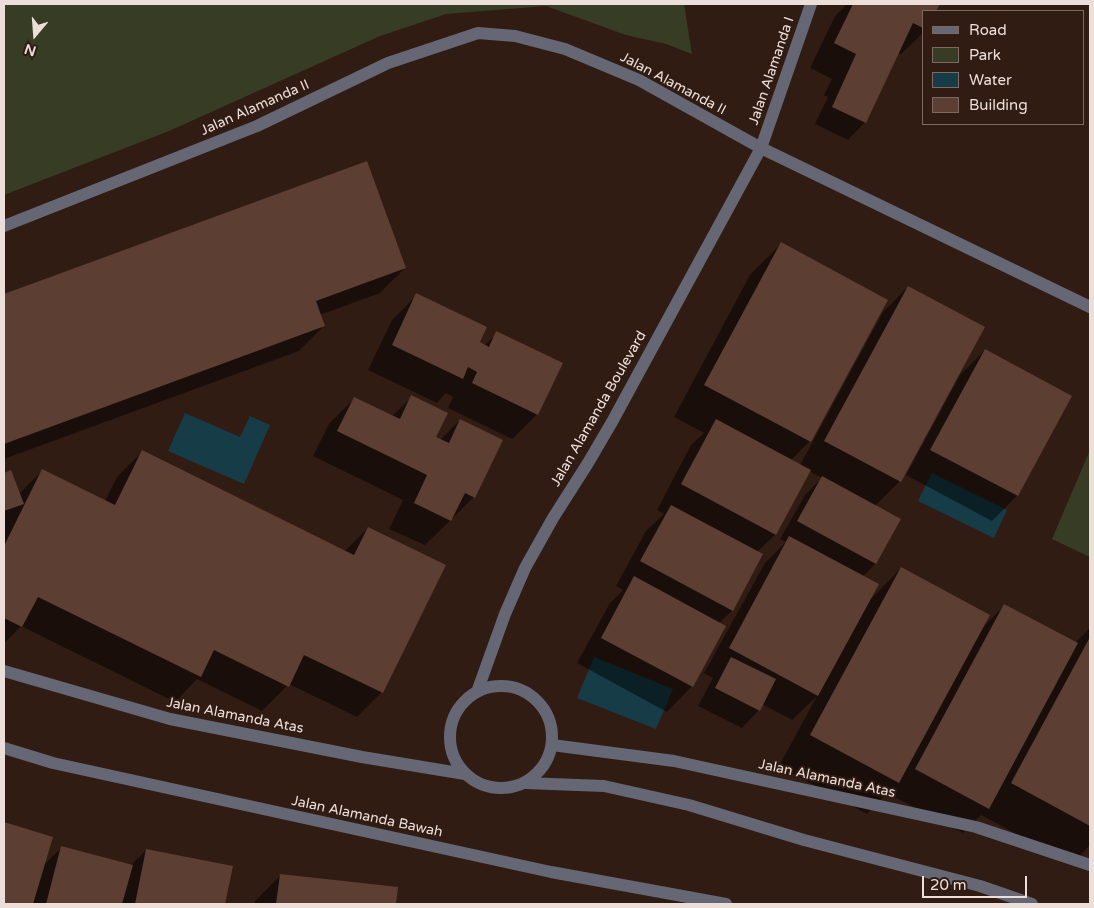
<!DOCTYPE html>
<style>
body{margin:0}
#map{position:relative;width:1094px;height:908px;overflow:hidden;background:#311c14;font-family:"Varela Round",sans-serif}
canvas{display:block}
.frame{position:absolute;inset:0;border:5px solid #ecded8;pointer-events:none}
.legend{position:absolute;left:922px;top:10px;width:162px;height:115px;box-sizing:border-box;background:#311c14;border:1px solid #7c6a62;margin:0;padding:6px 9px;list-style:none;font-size:15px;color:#ecded8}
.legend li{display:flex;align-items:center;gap:10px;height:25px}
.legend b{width:25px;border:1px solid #7c6a62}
.north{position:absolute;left:10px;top:10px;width:50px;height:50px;-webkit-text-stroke:4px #311c14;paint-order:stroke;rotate:198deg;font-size:14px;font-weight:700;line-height:20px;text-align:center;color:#ecded8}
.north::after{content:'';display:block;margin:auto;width:18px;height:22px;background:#ecded8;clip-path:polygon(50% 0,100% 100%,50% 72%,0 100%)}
.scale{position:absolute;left:922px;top:876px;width:105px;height:22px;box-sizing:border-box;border:2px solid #ecded8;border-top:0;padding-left:6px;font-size:15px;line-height:18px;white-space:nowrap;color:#ecded8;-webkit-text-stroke:4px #311c14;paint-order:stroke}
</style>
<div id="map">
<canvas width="1094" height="908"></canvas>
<div class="frame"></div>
<ul class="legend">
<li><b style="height:6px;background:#656774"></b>Road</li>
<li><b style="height:14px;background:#373d24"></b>Park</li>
<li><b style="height:14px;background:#163c47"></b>Water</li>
<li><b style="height:14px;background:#5c3e32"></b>Building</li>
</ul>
<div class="north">N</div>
<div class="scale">20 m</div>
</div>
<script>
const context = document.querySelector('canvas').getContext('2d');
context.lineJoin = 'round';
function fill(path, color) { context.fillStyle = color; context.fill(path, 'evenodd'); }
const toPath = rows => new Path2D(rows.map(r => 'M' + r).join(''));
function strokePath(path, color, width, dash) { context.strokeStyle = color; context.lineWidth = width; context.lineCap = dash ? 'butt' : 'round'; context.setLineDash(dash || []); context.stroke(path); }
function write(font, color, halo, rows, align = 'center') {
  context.font = font + ' "Varela Round",sans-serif'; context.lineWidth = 4; context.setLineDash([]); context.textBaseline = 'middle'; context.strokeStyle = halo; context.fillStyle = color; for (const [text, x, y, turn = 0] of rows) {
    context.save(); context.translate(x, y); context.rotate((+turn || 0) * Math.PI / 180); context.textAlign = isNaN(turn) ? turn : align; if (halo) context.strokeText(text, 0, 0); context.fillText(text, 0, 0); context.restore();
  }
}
const green = toPath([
 [4,4,684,4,692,54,666,44,626,35,546,6,446,14,380,36,169,131,4,195],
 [1090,450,1090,557,1052,539]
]);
const water = toPath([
 [185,413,240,437,250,416,270,425,244,484,168,451],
 [932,473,1007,510,994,538,918,501],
 [594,657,673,689,656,729,577,698]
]);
const shadow = toPath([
 [847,4,939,4,935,11,923,11,923,33,901,54,898,53,865,122,848,140,815,124,828,97,824,95,832,79,810,68,835,16],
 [366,162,405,268,380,293,320,315,324,326,299,351,4,459,4,295],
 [781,244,887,300,810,441,791,460,800,465,883,312,908,287,900,481,875,506,899,519,875,564,862,577,871,599,901,568,983,627,1004,606,1075,643,1090,628,1090,845,1072,864,981,815,963,833,891,795,894,786,867,814,779,766,817,696,792,720,762,704,759,710,742,728,698,706,713,678,704,673,765,563,786,542,780,539,805,495,822,478,809,471,775,535,757,552,762,555,732,611,719,623,724,626,692,686,667,712,577,663,610,603,623,590,616,586,646,531,664,514,657,510,691,445,704,433,674,417,750,275],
 [417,295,484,346,497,333,537,414,512,439,448,408,453,397,446,393,437,403,368,370,392,320],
 [985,350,1071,397,1017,496,992,521,906,475,960,375],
 [412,397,435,437,440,440,460,420,474,497,425,545,389,529,403,500,313,456,329,424,354,399,392,416],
 [142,452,345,551,368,528,382,692,357,717,289,684,262,711,197,679,175,702,21,626,4,644,4,474,10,472,19,494,42,471,105,501,117,477],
 [4,824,51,838,43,866,62,847,131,865,146,850,231,867,224,904,4,904],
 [280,876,396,888,395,904,255,904,255,901]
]);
const building = toPath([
 [853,4,940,4,936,11,923,11,923,28,913,23,866,123,832,107,856,54,834,43],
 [367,161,406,268,316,301,325,326,4,444,4,294],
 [781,242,888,300,811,442,704,385],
 [908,286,985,327,901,482,824,441],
 [416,293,487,327,480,342,489,347,496,331,563,363,538,415,472,383,477,372,468,367,463,379,392,345],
 [985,349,1072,396,1018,496,930,450],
 [411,395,448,413,436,437,449,443,460,419,503,440,475,498,465,493,451,521,414,503,427,475,337,431,354,397,400,419],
 [716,419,811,470,776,535,681,484],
 [142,450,354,555,368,527,446,565,383,693,304,655,289,687,214,650,201,677,38,597,22,627,4,618,4,546,42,469,115,505],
 [11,470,24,504,4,511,4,473],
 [822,476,901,519,876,564,797,521],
 [671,505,763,554,733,611,640,561],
 [789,536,879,584,818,696,729,648],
 [901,567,990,615,899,783,810,735],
 [634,576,726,626,693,687,601,638],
 [1004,604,1078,643,989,809,915,769],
 [1090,637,1090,826,1011,783],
 [731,657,776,679,760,711,715,688],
 [4,822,53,837,33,904,4,904],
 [61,846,133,865,122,904,46,904],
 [146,849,233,866,225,904,135,904],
 [280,874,398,887,396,904,276,904]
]);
const minor = toPath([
 [4,226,257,126,388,63,478,33,515,36,565,49,639,80,761,148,1090,307],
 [4,671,170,719,362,757,465,774],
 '450 737a51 51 0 1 1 102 0a51 51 0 1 1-102 0Z',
 [477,692,505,614,525,568,553,518,588,463,612,422,761,148,811,4],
 [552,745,674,761,976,827,1090,865],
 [4,748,53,763,551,872,726,904],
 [525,783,604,786,689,805,804,840,980,886,1032,904]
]);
const streetNames = [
 ["Jalan Alamanda I",772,71,-71],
 ["Jalan Alamanda II",673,84,28],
 ["Jalan Alamanda II",255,108,-24],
 ["Jalan Alamanda Boulevard",599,409,-60],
 ["Jalan Alamanda Atas",235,716,11],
 ["Jalan Alamanda Atas",827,779,12],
 ["Jalan Alamanda Bawah",367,817,12]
];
fill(green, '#373d24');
fill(water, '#163c47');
fill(shadow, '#0007');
fill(building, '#5c3e32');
strokePath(minor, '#656774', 12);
write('14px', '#ecded8', '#311c14', streetNames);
</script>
